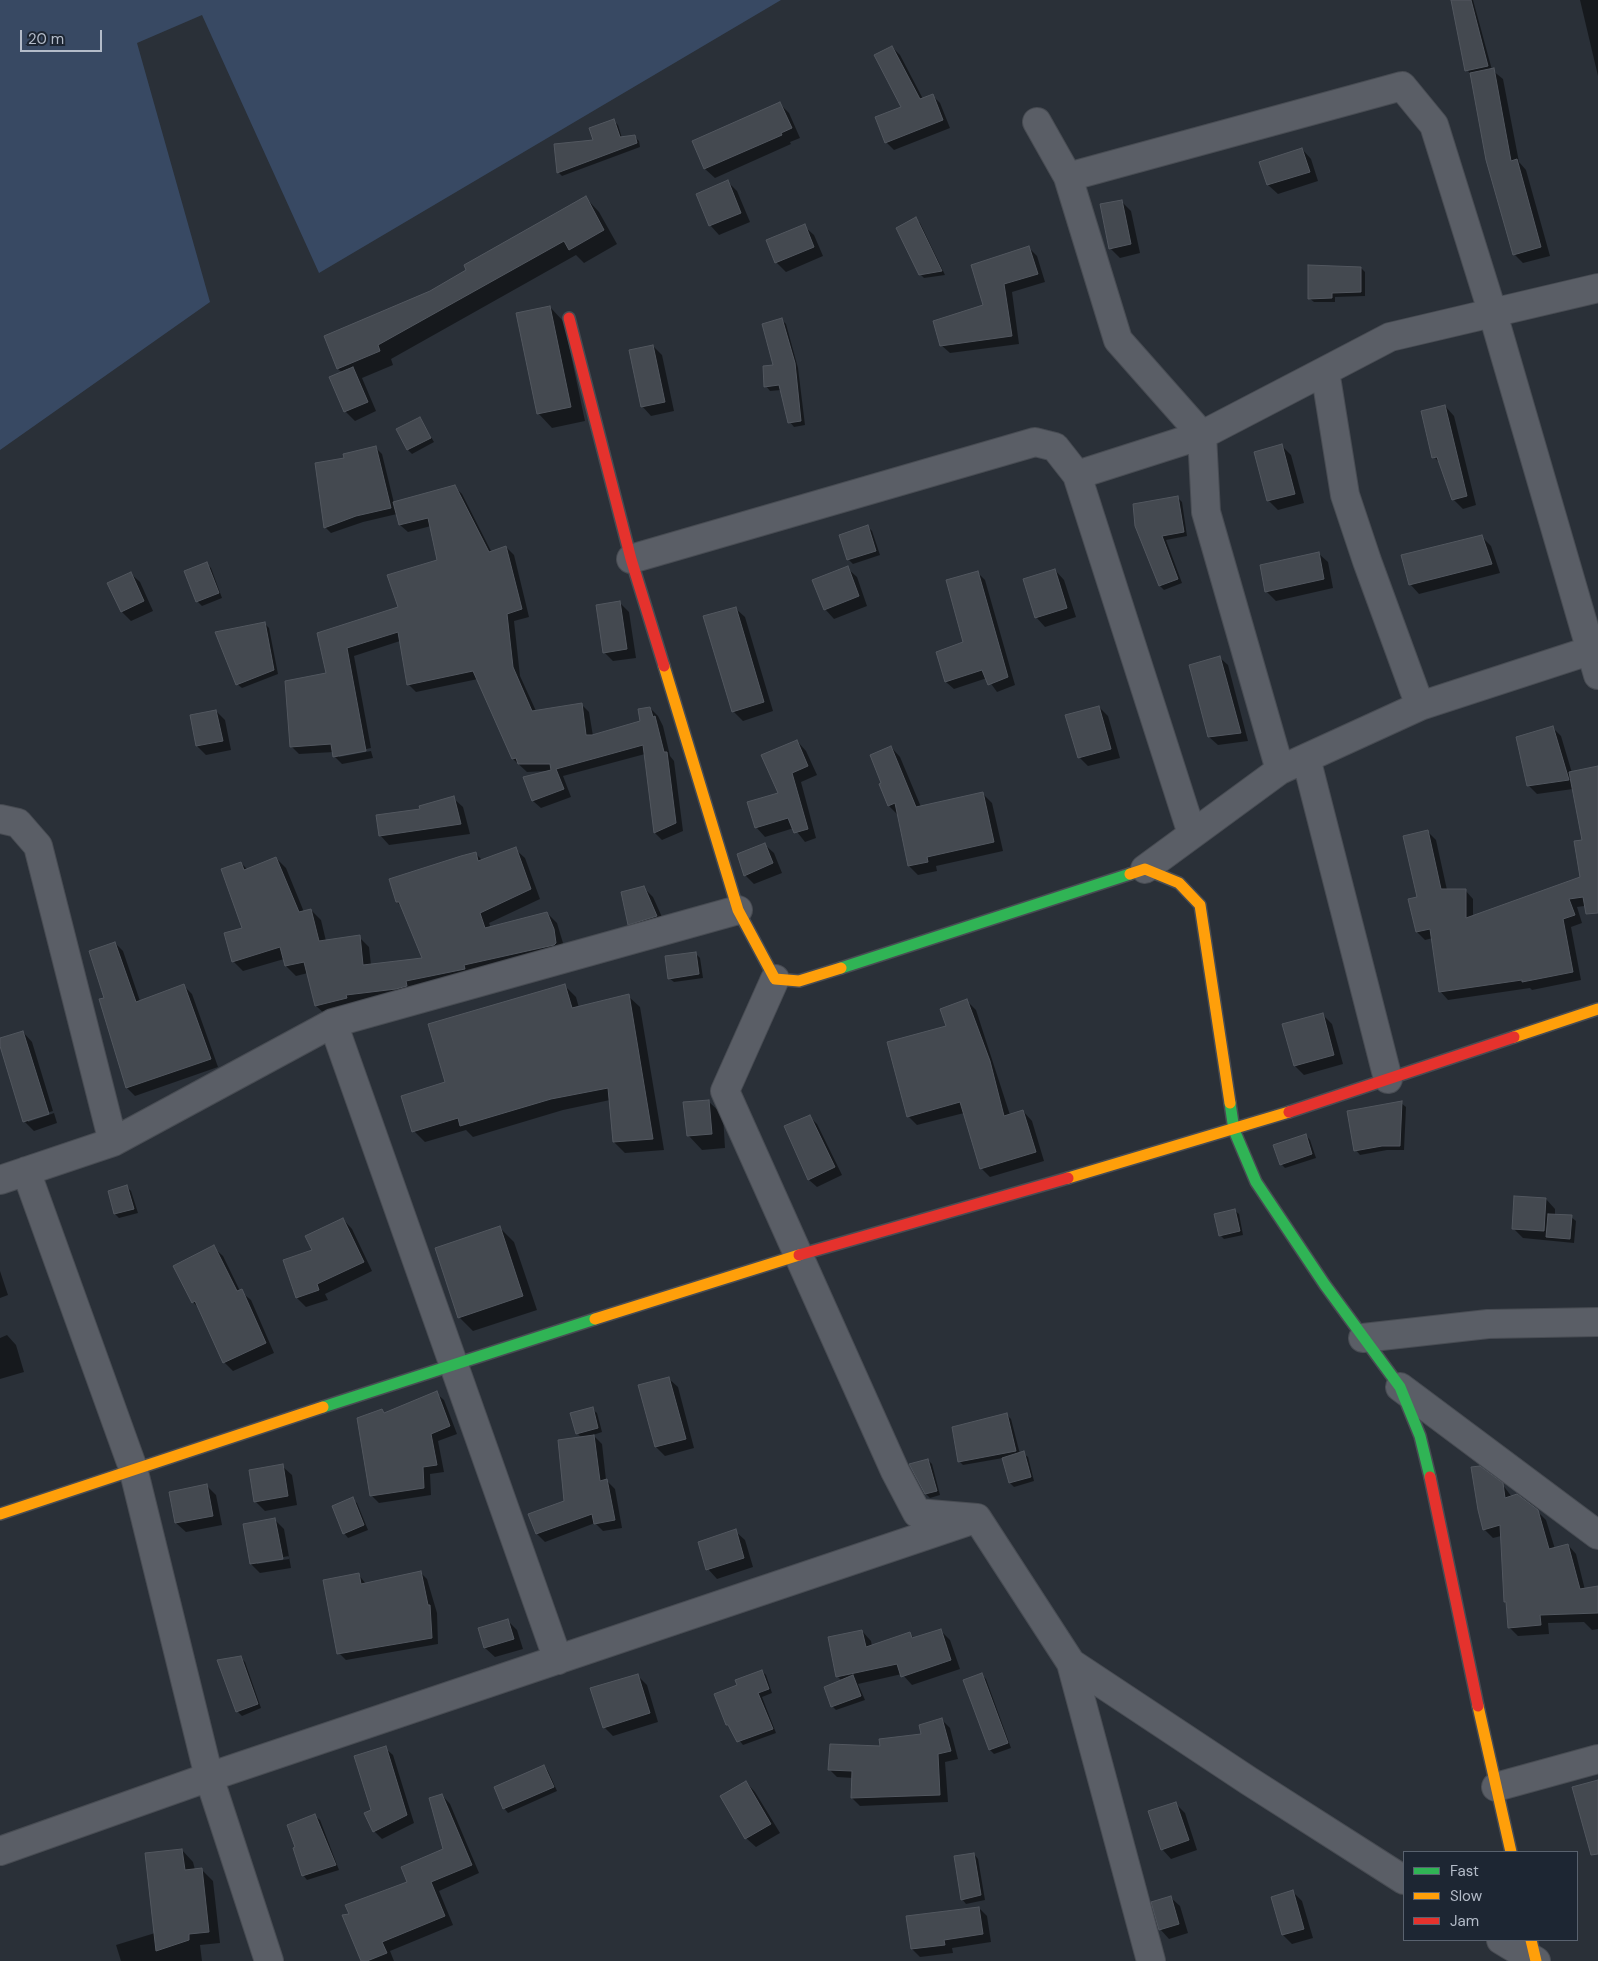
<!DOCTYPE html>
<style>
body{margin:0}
#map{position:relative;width:1598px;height:1961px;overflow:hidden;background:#2a3038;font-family:"DM Sans",sans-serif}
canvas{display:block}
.legend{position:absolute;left:1403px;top:1851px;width:175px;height:90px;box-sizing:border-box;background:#1d2633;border:1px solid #59626f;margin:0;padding:6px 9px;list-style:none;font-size:15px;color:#b4bcc9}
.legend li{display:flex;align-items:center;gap:10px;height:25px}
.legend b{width:25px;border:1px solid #59626f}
.scale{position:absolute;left:20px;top:30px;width:82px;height:22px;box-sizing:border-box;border:2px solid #b4bcc9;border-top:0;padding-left:6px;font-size:15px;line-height:18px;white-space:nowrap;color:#b4bcc9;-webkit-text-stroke:4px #1d2633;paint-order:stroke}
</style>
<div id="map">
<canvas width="1598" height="1961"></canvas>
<ul class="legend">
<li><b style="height:6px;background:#30b455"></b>Fast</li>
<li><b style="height:6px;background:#ff9f0a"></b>Slow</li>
<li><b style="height:6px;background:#e5322d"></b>Jam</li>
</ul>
<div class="scale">20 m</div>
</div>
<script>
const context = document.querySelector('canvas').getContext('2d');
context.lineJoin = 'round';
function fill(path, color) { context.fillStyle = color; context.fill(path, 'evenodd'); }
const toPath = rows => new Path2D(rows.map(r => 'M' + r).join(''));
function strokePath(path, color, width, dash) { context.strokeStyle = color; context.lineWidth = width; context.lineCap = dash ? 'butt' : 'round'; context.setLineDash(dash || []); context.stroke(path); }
const water = toPath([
 [0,0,781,0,319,273,202,15,137,43,210,302,0,450]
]);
const shadow = toPath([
 [1452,0,1473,0,1492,70,1503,79,1519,162,1526,170,1550,256,1523,263,1514,254,1472,75,1467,70],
 [1580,0,1598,0,1598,76],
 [892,47,900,55,923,99,932,95,940,103,950,128,894,150,886,142,903,107],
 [780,104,789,113,800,138,790,142,791,144,715,178,705,169,694,142],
 [613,120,618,125,622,138,634,136,639,141,640,147,562,176,558,172,595,141],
 [1302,149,1311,159,1318,181,1278,194,1268,185,1261,162],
 [728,182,737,191,750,222,719,235,710,225],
 [586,198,599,212,617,244,584,263,576,255,391,359,393,365,362,378,376,411,355,421,345,411,343,373,338,369,325,337,431,292],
 [1121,201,1131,211,1140,253,1120,258,1110,248],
 [916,219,920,223,945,275,924,278,920,274],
 [804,226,814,235,823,256,786,272,776,262],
 [1029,248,1037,256,1045,282,1012,292,1019,344,950,353,941,345,985,306],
 [1361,268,1365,272,1365,296,1335,297,1335,302,1314,302,1309,298],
 [550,307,564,322,585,421,552,428,538,413],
 [782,320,786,324,798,368,805,425,794,427,790,422,781,390,770,391,766,386,775,366],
 [653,346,662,355,674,411,651,416,642,406],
 [1445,406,1454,416,1476,505,1463,509,1453,499,1442,465,1434,457],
 [420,419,434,442,412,454,408,450],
 [1281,445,1291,455,1304,503,1278,510,1268,500],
 [376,448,382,454,394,503,454,486,462,494,492,553,506,547,514,555,529,617,514,621,520,676,536,711,581,704,589,712,593,736,641,722,650,708,658,716,663,726,670,756,674,761,683,831,662,840,655,833,645,754,563,776,571,797,541,808,533,801,547,771,527,772,513,759,478,679,416,692,408,684,400,641,354,656,371,748,339,755,339,757,371,751,373,758,342,764,334,756,334,752,299,754,291,746,328,674,319,634,399,608,438,561,431,526,408,532,400,525,397,514,363,522,331,533,325,527,346,459],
 [1177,497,1182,502,1187,536,1166,540,1182,583,1164,590,1160,586,1137,525],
 [868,527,872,531,880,555,853,564,848,559],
 [1482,537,1491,546,1500,573,1419,594,1410,584],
 [1318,553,1328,562,1333,588,1276,601,1267,592],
 [207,564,211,568,222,598,202,606,197,601],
 [847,568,857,577,867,606,834,619,825,609],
 [1055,570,1064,580,1076,617,1045,627,1036,617],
 [977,572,985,580,1015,685,997,692,987,678,954,689,946,682,965,643],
 [130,573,140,582,153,611,131,621,122,612,109,583],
 [620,603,629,612,636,658,613,661,604,652],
 [735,608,745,617,773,711,743,721,733,711],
 [265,624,269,628,278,674,242,688,237,684],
 [1219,657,1228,665,1248,741,1218,745,1209,737],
 [1099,707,1108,716,1120,758,1088,766,1079,757],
 [216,711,225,720,231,750,206,755,197,746],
 [1552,727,1561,736,1572,773,1598,767,1598,904,1577,907,1582,923,1571,927,1581,980,1532,990,1530,988,1448,1000,1440,991,1433,938,1425,940,1417,932,1418,898,1428,832,1436,840,1447,890,1465,890,1473,899,1473,916,1581,877,1584,841,1573,789,1537,794,1529,786],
 [797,741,806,751,817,775,801,782,816,838,805,842,794,828,765,837,756,827,779,794],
 [891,747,900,757,921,807,983,794,992,803,1003,851,936,866,937,871,918,875,909,866,898,815,889,806,883,784],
 [453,798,463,807,470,834,389,845,380,835,421,810],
 [764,844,774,853,782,873,754,884,745,875],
 [515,849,525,858,540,899,489,923,491,928,547,913,557,923,566,953,326,1015,316,1006,308,973,296,976,286,966,284,959,243,971,233,961,243,928,241,863,248,870,276,858,286,868,304,912,311,910,321,920,326,941,359,937,369,947,371,965,423,959,402,907,397,902,476,854,483,861],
 [644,888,653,897,666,926,638,933,629,924],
 [115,943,123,951,140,1001,183,985,192,994,218,1067,135,1096,127,1088,101,1000,106,999],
 [696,954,700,958,703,978,674,982,669,978],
 [565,986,576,997,579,1008,628,996,640,1007,664,1150,625,1153,614,1142,610,1100,563,1110,473,1137,466,1130,425,1142,414,1131,446,1083],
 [967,1001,976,1010,1010,1115,1023,1111,1032,1121,1044,1161,990,1177,981,1168,964,1113,917,1125,908,1116,948,1027],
 [1322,1014,1332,1024,1343,1064,1304,1075,1295,1066],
 [23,1032,32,1042,53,1111,28,1119,28,1122,54,1113,57,1123,34,1131,24,1121,0,1041,0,1039],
 [708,1101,723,1115,725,1148,702,1150,688,1135],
 [1401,1103,1406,1107,1404,1150,1387,1150,1360,1155,1356,1150],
 [810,1117,817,1124,842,1175,817,1187,809,1180,786,1127],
 [1306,1135,1310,1140,1316,1158,1285,1168,1281,1164],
 [127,1187,131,1191,138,1213,119,1218,115,1214,109,1192],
 [1546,1199,1555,1209,1555,1216,1571,1217,1576,1221,1574,1243,1523,1238,1514,1229],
 [1234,1210,1239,1214,1243,1235,1224,1239,1220,1235],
 [343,1219,352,1229,372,1271,325,1294,328,1300,306,1307,297,1298,285,1260,313,1251],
 [500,1228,514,1242,537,1310,473,1331,459,1317],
 [213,1247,223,1256,240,1291,251,1300,274,1353,233,1371,224,1362,200,1309,193,1302],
 [0,1271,8,1295,0,1298],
 [7,1335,16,1345,24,1372,0,1379,0,1338],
 [668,1378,678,1387,694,1448,665,1456,656,1447],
 [436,1393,444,1400,457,1434,438,1441,444,1472,430,1474,431,1495,379,1503,372,1496,382,1410,385,1413],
 [592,1409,597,1413,602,1432,593,1435,602,1444,606,1480,615,1489,622,1528,603,1531,595,1523,545,1542,537,1534,566,1502,582,1438,577,1433],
 [1007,1415,1011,1419,1020,1454,1023,1453,1028,1457,1034,1481,1014,1487,1010,1483,1003,1458,963,1465,959,1461],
 [928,1460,932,1464,940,1495,930,1498,926,1494],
 [282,1466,292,1475,297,1505,265,1511,256,1502],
 [1502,1484,1512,1497,1537,1511,1546,1520,1555,1549,1568,1545,1576,1554,1585,1590,1598,1587,1598,1629,1592,1630,1584,1622,1548,1623,1549,1634,1518,1636,1509,1627,1507,1604,1505,1602,1501,1536,1493,1538,1484,1529],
 [206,1485,216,1495,222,1525,186,1532,176,1523,170,1493],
 [352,1499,357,1503,368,1530,348,1538,344,1533],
 [275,1520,284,1529,291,1568,260,1573,251,1564],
 [289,1556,289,1559,257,1564,257,1562],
 [735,1531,745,1540,753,1567,717,1579,708,1569],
 [420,1572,427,1579,437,1613,438,1644,346,1660,339,1653,358,1574,366,1584],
 [508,1621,517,1630,523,1649,495,1657,485,1648,480,1629],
 [940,1630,950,1640,960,1669,912,1685,902,1674,858,1684,865,1700,836,1710,832,1706,842,1681,838,1677,830,1638,862,1631,871,1641,872,1646,910,1634,915,1639],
 [240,1657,245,1662,261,1708,242,1716,237,1711],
 [762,1671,766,1675,772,1693,762,1697,776,1733,743,1745,727,1725,739,1686],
 [637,1675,647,1685,658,1722,613,1736,604,1727],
 [982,1675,986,1679,1011,1748,994,1754,990,1750],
 [942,1720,950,1728,958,1759,945,1762,948,1802,860,1806,852,1798,853,1778,837,1777,830,1770,881,1747,923,1736],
 [385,1748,393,1755,414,1823,382,1839,374,1831,372,1810],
 [544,1766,548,1771,557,1791,508,1813,504,1808],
 [746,1782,755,1792,780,1833,756,1847,746,1838],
 [442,1795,450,1804,479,1873,439,1891,453,1925,390,1951,394,1961,362,1961,351,1915,409,1882,444,1849],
 [1175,1803,1185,1813,1197,1850,1171,1859,1162,1849],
 [315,1816,320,1820,339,1870,307,1880,303,1875,297,1848],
 [182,1850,193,1862,195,1870,201,1869,213,1881,220,1943,200,1945,202,1961,121,1961,116,1945,155,1933],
 [974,1854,978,1859,985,1900,966,1904,962,1899],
 [1293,1892,1302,1901,1313,1938,1292,1944,1283,1935],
 [1170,1897,1180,1906,1188,1933,1169,1939,1160,1929],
 [979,1908,987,1916,991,1942,952,1948,953,1953,920,1957,912,1949]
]);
const building = toPath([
 [1451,0,1471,0,1488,66,1465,71,1451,0],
 [892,46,920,99,933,94,943,120,885,143,875,117,901,107,874,55,892,46],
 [1494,68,1511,161,1517,159,1541,247,1513,255,1486,160,1470,73,1494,68],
 [780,102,792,128,781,133,782,135,704,169,692,141,780,102],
 [614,119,620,137,635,135,637,143,557,173,554,144,593,140,589,128,614,119],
 [1302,148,1310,172,1267,185,1259,162,1302,148],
 [728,180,741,213,709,226,696,194,728,180],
 [586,196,604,230,569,250,564,241,378,345,380,351,337,369,324,336,430,291,466,270,464,265,586,196],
 [1122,200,1131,244,1109,249,1100,204,1122,200],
 [916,217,931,248,942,271,919,275,896,228,916,217],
 [805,224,814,247,775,263,766,240,805,224],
 [1029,246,1038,274,1004,284,1012,336,940,346,933,321,983,305,971,265,1029,246],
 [1308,265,1361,267,1361,292,1332,293,1332,298,1308,299,1308,265],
 [550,306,571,407,537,414,516,313,550,306],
 [782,318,795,363,801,421,788,423,779,385,764,387,763,366,773,365,762,324,782,318],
 [653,345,665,402,641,407,629,350,653,345],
 [353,367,368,402,344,412,329,377,353,367],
 [1445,405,1467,496,1452,500,1437,457,1432,458,1421,411,1445,405],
 [420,417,431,438,407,450,396,429,420,417],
 [1282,444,1295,494,1267,501,1254,452,1282,444],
 [376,446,391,508,356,516,324,528,315,463,344,458,343,454,376,446],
 [455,485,489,552,506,546,522,609,507,614,513,667,532,711,582,703,586,735,592,735,640,721,638,709,650,707,653,717,655,716,664,752,667,752,676,823,654,833,643,745,556,769,564,789,532,801,523,777,551,770,550,764,518,764,516,758,512,759,473,671,407,685,398,632,347,648,366,751,333,757,331,744,290,747,285,681,326,673,317,633,398,607,387,575,437,560,428,518,399,525,393,502,455,485],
 [1178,496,1184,532,1162,536,1178,579,1159,586,1135,526,1133,504,1178,496],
 [868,525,876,551,847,560,839,535,868,525],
 [1482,535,1492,564,1409,585,1401,555,1482,535],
 [1319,552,1324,579,1265,592,1260,565,1319,552],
 [207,562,219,593,196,602,184,571,207,562],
 [848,566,859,596,824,610,812,580,848,566],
 [1055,569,1067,608,1035,618,1023,579,1055,569],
 [978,571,1008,677,988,685,982,670,945,682,936,652,963,642,946,580,978,571],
 [131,572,144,601,121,612,107,583,131,572],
 [620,601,627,649,603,653,596,605,620,601],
 [736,607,764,702,732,712,703,616,736,607],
 [265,622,274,670,236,685,215,632,265,622],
 [1220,656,1241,733,1208,737,1189,665,1220,656],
 [1099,706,1111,749,1078,758,1065,715,1099,706],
 [216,710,223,741,196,746,190,715,216,710],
 [1553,726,1569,780,1527,786,1516,737,1553,726],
 [797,740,808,766,792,773,808,829,794,833,788,818,755,828,747,802,778,793,761,755,797,740],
 [891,746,916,807,983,792,994,842,927,857,928,862,908,866,895,803,888,806,879,784,881,783,870,755,891,746],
 [1598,766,1598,913,1586,914,1583,897,1569,899,1575,915,1563,919,1573,972,1522,982,1522,980,1439,992,1430,929,1416,932,1408,899,1417,897,1403,836,1428,830,1441,889,1466,889,1466,918,1580,877,1574,841,1582,840,1569,772,1598,766],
 [454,796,461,824,379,836,376,815,420,809,419,806,454,796],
 [765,843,773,863,744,876,737,854,765,843],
 [516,847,531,889,480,913,485,928,547,912,554,929,556,943,554,945,464,965,465,969,406,981,407,986,396,989,346,995,347,998,315,1006,304,962,285,966,280,947,232,962,224,933,242,928,221,869,241,862,244,870,276,857,299,912,311,909,319,941,360,935,363,965,422,958,399,902,396,902,389,879,461,856,476,852,478,861,516,847],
 [644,886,657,916,628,925,621,892,644,886],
 [115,942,136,1002,184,984,211,1059,126,1088,99,999,104,998,89,951,115,942],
 [696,952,699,974,668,979,665,956,696,952],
 [565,984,572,1008,629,994,653,1139,613,1142,608,1088,551,1099,460,1126,458,1118,412,1132,401,1096,445,1082,428,1024,565,984],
 [967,999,990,1061,1004,1116,1023,1110,1036,1152,980,1169,960,1102,907,1117,887,1042,946,1026,940,1009,967,999],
 [1323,1013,1334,1055,1294,1066,1282,1024,1323,1013],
 [23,1031,49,1114,23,1122,0,1046,0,1038,23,1031],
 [709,1100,712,1134,687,1136,683,1102,709,1100],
 [1402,1101,1400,1146,1382,1146,1354,1151,1347,1111,1402,1101],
 [810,1115,835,1167,808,1180,784,1126,810,1115],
 [1306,1134,1312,1154,1280,1165,1273,1145,1306,1134],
 [127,1185,134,1209,114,1214,108,1191,127,1185],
 [1514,1196,1546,1198,1544,1231,1512,1229,1514,1196],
 [1235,1209,1240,1231,1219,1236,1214,1214,1235,1209],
 [1548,1214,1572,1215,1570,1239,1546,1237,1548,1214],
 [343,1218,364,1262,317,1284,319,1290,296,1298,283,1260,312,1250,305,1236,343,1218],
 [500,1226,523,1296,458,1318,435,1248,500,1226],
 [214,1245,237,1291,242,1289,266,1343,223,1363,195,1301,192,1303,173,1266,214,1245],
 [669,1377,686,1439,655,1447,638,1385,669,1377],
 [437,1391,450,1426,431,1434,437,1465,423,1467,424,1488,370,1496,357,1418,382,1409,384,1413,437,1391],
 [593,1407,598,1428,576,1434,570,1413,593,1407],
 [1007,1413,1016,1451,958,1462,952,1427,1007,1413],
 [594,1435,600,1481,607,1479,615,1520,594,1524,592,1514,536,1534,528,1514,564,1501,558,1440,594,1435],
 [1024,1451,1031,1477,1009,1483,1002,1458,1024,1451],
 [928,1459,937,1491,925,1494,909,1464,928,1459],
 [283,1464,288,1496,254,1502,249,1470,283,1464],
 [1480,1466,1503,1483,1505,1498,1517,1494,1538,1510,1549,1549,1568,1544,1580,1589,1598,1586,1598,1613,1540,1615,1541,1625,1508,1628,1506,1602,1504,1602,1500,1525,1483,1530,1478,1510,1471,1467,1480,1466],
 [207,1484,213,1516,175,1523,169,1492,207,1484],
 [353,1497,364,1525,343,1534,332,1506,353,1497],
 [275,1518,283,1559,250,1564,243,1524,275,1518],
 [736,1529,744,1558,706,1570,698,1542,736,1529],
 [421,1571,428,1605,430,1605,432,1638,337,1654,323,1580,359,1573,361,1584,421,1571],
 [508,1619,514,1639,484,1648,478,1628,508,1619],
 [941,1629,951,1660,901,1677,897,1664,836,1677,828,1637,862,1630,866,1647,910,1632,912,1638,941,1629],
 [241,1656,258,1704,236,1712,217,1660,241,1656],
 [762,1670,769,1689,758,1693,773,1729,737,1742,728,1725,726,1725,714,1694,737,1685,735,1680,762,1670],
 [982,1673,1008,1743,989,1750,963,1680,982,1673],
 [638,1674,650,1713,603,1728,590,1688,638,1674],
 [853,1675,861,1696,831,1707,824,1687,853,1675],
 [942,1718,951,1751,938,1754,940,1795,851,1798,852,1771,828,1770,830,1744,880,1746,879,1739,921,1734,919,1725,942,1718],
 [386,1746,407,1815,373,1832,364,1813,371,1810,354,1756,386,1746],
 [544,1765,554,1787,503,1809,494,1787,544,1765],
 [1598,1780,1598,1854,1591,1855,1572,1787,1598,1780],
 [746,1781,771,1824,745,1839,720,1796,746,1781],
 [442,1794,472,1865,431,1882,445,1916,382,1942,387,1953,367,1961,361,1961,342,1915,349,1914,345,1905,407,1882,401,1867,443,1849,429,1798,442,1794],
 [1176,1802,1189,1840,1161,1850,1148,1811,1176,1802],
 [315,1814,336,1865,302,1876,293,1848,295,1847,287,1825,315,1814],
 [182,1849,185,1870,202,1868,209,1932,189,1934,189,1940,156,1951,145,1853,182,1849],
 [974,1853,981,1895,961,1900,954,1856,974,1853],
 [1293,1890,1304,1929,1282,1935,1271,1897,1293,1890],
 [1171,1896,1179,1924,1159,1930,1151,1902,1171,1896],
 [979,1907,983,1934,944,1940,945,1945,911,1949,906,1916,979,1907]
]);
const street = toPath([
 [1037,122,1068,177,1118,340,1202,435,1206,512,1280,770],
 [1068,177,1402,86,1434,125,1493,314,1598,675],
 [1077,475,1202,435,1325,371],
 [631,559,1035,442,1055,447,1077,475,1192,834],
 [1420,706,1367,561,1345,495,1325,371,1390,337,1598,288],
 [1306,758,1388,1079],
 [0,819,18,823,38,846,113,1142],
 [1145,869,1280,770,1420,706,1598,648],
 [775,979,725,1091,895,1471,917,1513,977,1518,1071,1663,1249,1781,1404,1880],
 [333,1023,558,1660],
 [26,1171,133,1468,209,1777,269,1961],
 [0,1180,113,1142,333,1023,738,910],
 [1363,1338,1488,1324,1598,1322],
 [1400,1387,1598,1535],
 [1071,1663,1151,1961],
 [1496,1787,1598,1759],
 [0,1851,209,1777,966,1522],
 [1501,1940,1536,1961]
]);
const fast = toPath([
 [841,968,1130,874],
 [1230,1103,1234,1130,1256,1182,1325,1285,1400,1387,1420,1436,1430,1477],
 [323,1407,595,1319]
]);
const slow = toPath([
 [664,666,738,910,775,979,799,981,841,968],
 [1130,874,1145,869,1179,883,1200,905,1230,1103],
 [1514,1037,1598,1009],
 [1068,1178,1289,1112],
 [595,1319,799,1255],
 [0,1514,323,1407],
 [1478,1706,1511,1852],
 [1531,1940,1536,1961]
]);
const jam = toPath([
 [569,318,631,559,664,666],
 [1289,1112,1514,1037],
 [799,1255,1068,1178],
 [1430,1477,1478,1706]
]);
fill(water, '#384963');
fill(shadow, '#0007');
fill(building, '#444950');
strokePath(building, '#52575f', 1);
strokePath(street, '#484c53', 30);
strokePath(fast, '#484c53', 14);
strokePath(slow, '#484c53', 14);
strokePath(jam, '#484c53', 14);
strokePath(street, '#5a5e66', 28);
strokePath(fast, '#30b455', 11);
strokePath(slow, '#ff9f0a', 11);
strokePath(jam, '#e5322d', 11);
</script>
